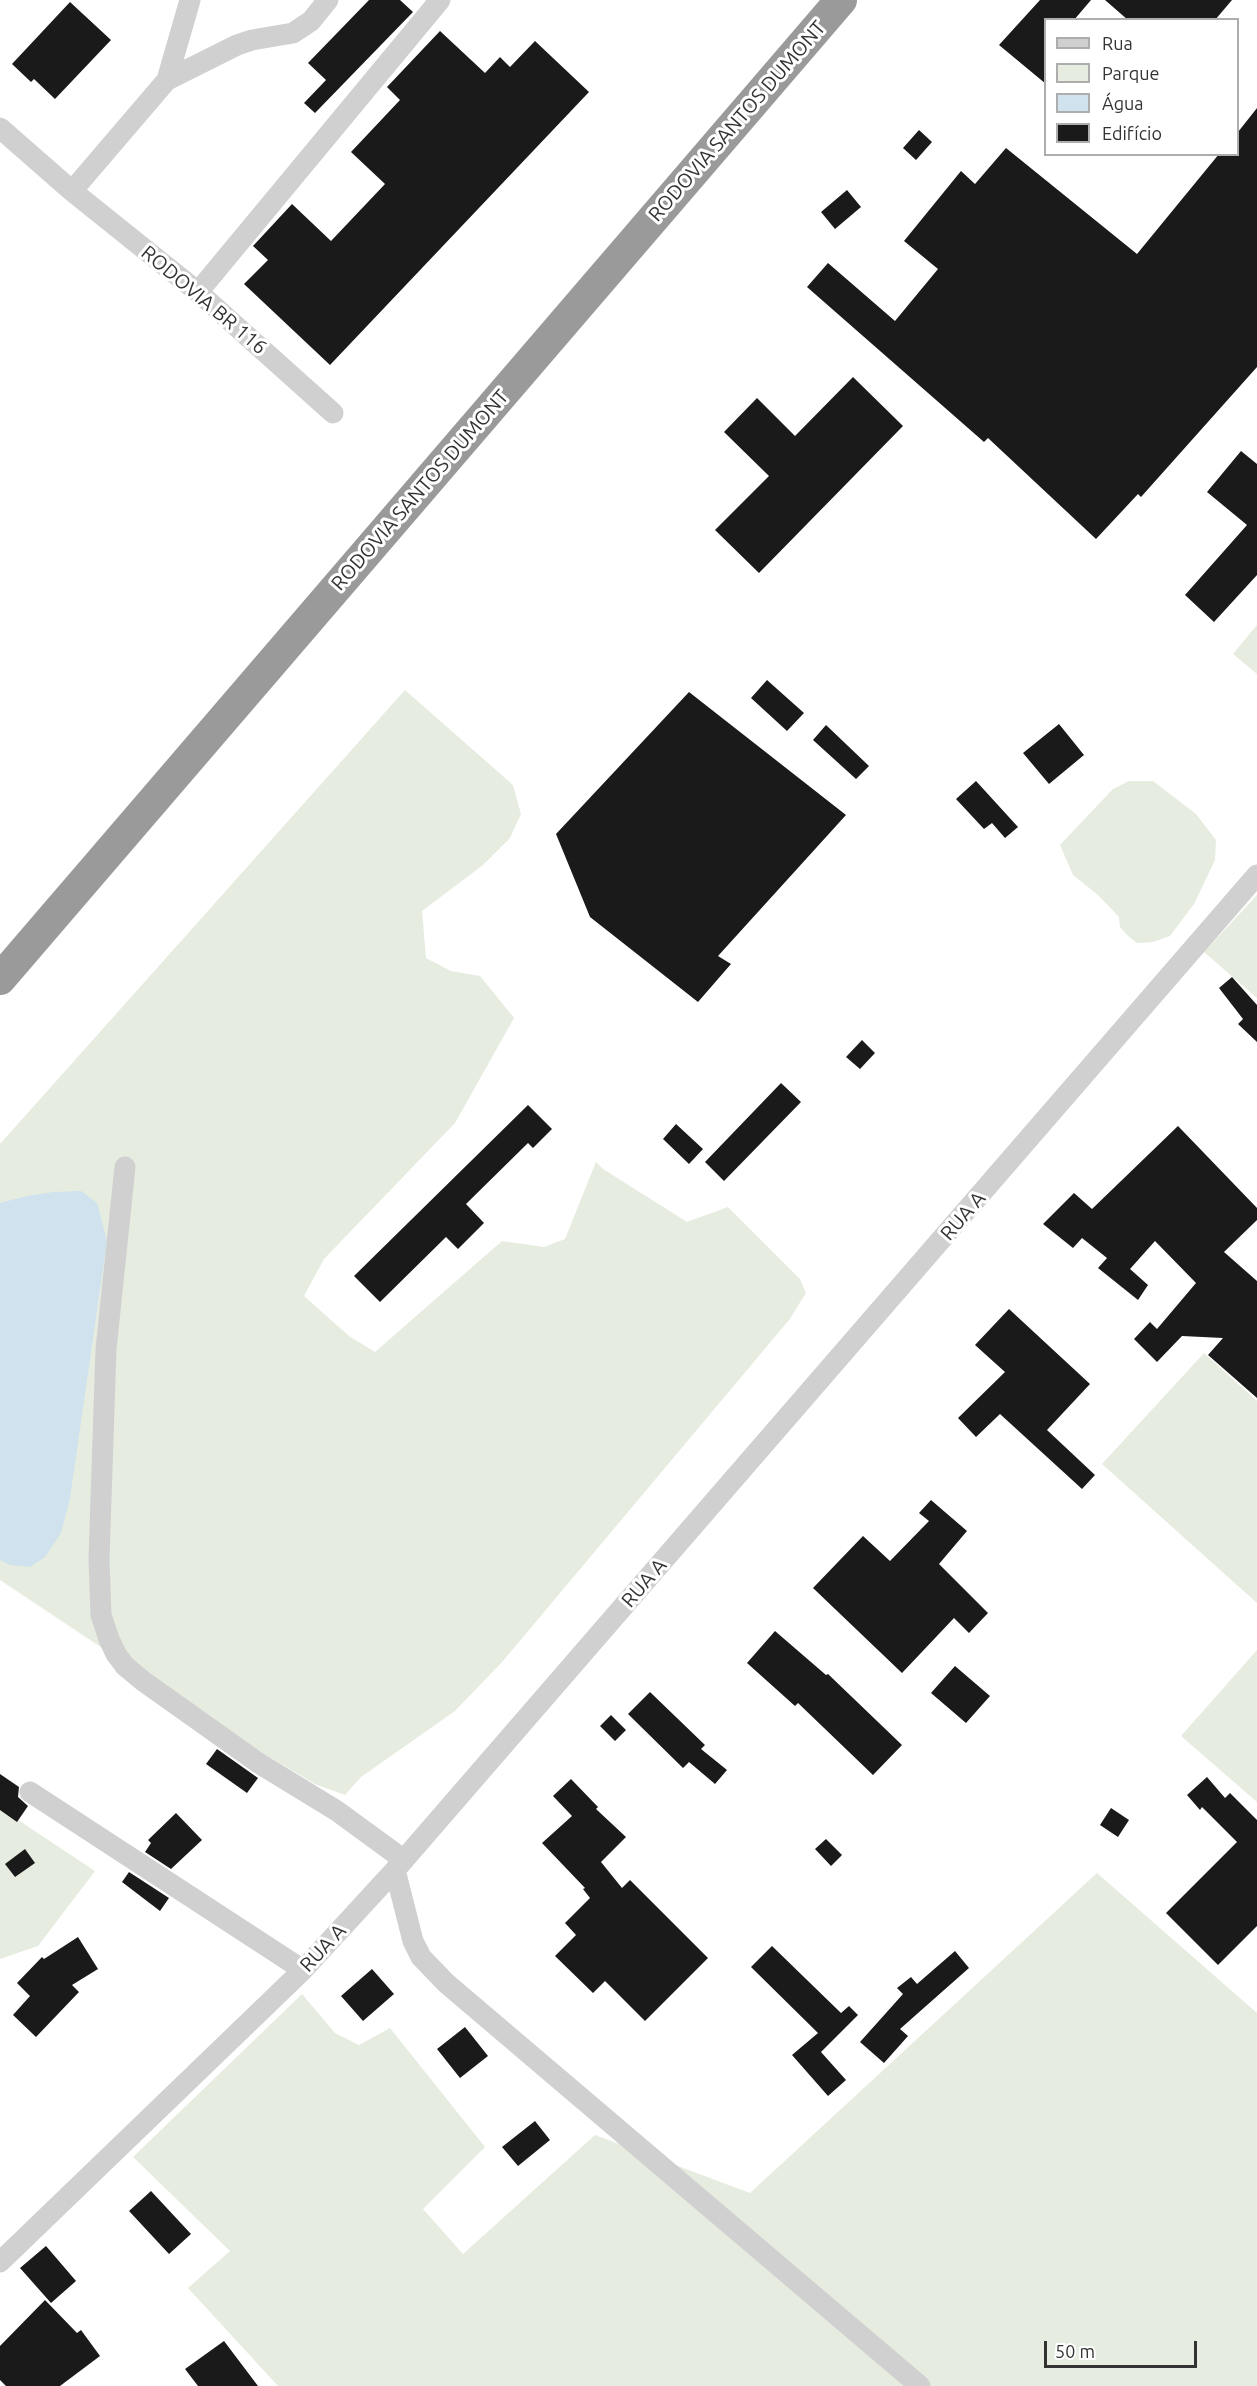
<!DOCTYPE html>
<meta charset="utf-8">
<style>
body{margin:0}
#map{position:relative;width:1257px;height:2386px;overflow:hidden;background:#fff;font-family:Ubuntu,sans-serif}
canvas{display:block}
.legend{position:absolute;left:1044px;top:18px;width:195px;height:138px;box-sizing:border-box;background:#fff;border:2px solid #adadad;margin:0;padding:8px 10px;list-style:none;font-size:18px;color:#333}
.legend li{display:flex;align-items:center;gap:12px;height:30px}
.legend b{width:30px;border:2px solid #adadad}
.scale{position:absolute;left:1044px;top:2341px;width:153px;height:27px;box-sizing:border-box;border:3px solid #333;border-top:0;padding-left:8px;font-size:18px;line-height:21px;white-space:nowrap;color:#333;-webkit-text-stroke:4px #fff;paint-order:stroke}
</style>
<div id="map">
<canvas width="1257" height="2386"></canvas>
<ul class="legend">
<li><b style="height:8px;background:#d0d0d0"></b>Rua</li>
<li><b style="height:16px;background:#e6ecdf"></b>Parque</li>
<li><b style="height:16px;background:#cfe2ee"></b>Água</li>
<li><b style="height:16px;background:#1a1a1a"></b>Edifício</li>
</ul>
<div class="scale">50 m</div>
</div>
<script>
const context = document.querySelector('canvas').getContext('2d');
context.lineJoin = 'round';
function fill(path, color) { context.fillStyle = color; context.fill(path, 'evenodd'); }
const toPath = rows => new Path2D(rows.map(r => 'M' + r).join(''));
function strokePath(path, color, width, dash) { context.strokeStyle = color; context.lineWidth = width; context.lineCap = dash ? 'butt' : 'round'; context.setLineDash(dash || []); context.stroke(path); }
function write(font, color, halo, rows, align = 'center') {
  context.font = font + ' Ubuntu,sans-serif'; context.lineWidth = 6; context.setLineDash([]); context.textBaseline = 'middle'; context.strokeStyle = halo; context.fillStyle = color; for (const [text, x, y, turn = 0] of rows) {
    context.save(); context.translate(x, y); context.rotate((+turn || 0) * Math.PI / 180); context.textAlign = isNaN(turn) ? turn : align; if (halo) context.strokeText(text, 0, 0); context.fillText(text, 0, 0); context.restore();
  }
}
const green = toPath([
 [1257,625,1257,674,1233,654],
 [405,690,513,785,521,814,510,838,483,865,422,911,426,958,451,971,480,976,514,1018,455,1123,324,1259,304,1296,349,1336,375,1352,502,1241,544,1247,565,1239,596,1162,603,1169,687,1222,728,1207,800,1279,806,1293,789,1320,503,1661,455,1711,361,1777,345,1795,315,1784,239,1739,0,1580,0,1144],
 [1129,781,1153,781,1196,814,1216,840,1215,860,1194,904,1170,936,1153,942,1137,943,1128,936,1120,927,1119,917,1098,895,1073,875,1060,845,1113,789],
 [1257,895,1257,998,1204,952],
 [1204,1353,1257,1401,1257,1603,1102,1464],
 [1257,1650,1257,1802,1181,1736],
 [0,1808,95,1871,38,1946,0,1959],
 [1097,1873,1257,2013,1257,2386,278,2386,188,2288,230,2251,133,2157,302,1994,335,2033,359,2045,390,2028,485,2147,423,2209,463,2254,595,2135,750,2193]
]);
const water = toPath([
 [81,1191,97,1203,107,1241,70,1498,61,1533,45,1557,30,1567,10,1565,0,1560,0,1203,27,1196,54,1192]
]);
const building = toPath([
 [369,0,400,0,413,12,315,113,304,103,326,80,308,63],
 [1040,0,1091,0,1074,20,1046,20,1046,84,999,45],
 [1105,0,1232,0,1215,20,1128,20],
 [70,2,111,40,55,99,34,79,31,82,12,64],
 [440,31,485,73,500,57,510,67,535,41,589,92,330,365,244,284,268,260,253,246,292,204,331,241,385,184,351,152,400,100,387,87],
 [1257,108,1257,367,1141,497,1138,494,1096,539,988,438,984,442,807,287,828,263,895,321,938,269,904,241,961,171,975,184,1006,148,1137,254,1219,154,1238,154,1238,132],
 [919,130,932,142,916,160,903,148],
 [847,190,861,207,835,229,821,212],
 [853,377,903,426,759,573,715,530,769,476,724,432,757,398,795,436],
 [1241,451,1257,464,1257,575,1214,622,1185,595,1247,525,1207,492],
 [767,680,804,713,787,731,751,698],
 [689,692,846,815,718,956,731,964,698,1002,590,917,556,834],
 [1059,724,1084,755,1049,784,1023,753],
 [826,725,869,766,856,779,813,740],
 [976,781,1018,827,1005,838,992,823,984,829,956,799],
 [1232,977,1257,1005,1257,1042,1238,1024,1243,1019,1219,988],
 [862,1040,875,1053,860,1069,846,1057],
 [781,1083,801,1102,724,1181,705,1162],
 [528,1105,552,1129,533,1148,528,1143,466,1204,484,1223,458,1249,446,1237,380,1302,354,1276],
 [676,1124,703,1149,689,1164,663,1139],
 [1178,1126,1257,1208,1257,1220,1224,1252,1257,1281,1257,1398,1208,1355,1223,1338,1182,1336,1157,1362,1134,1339,1150,1322,1157,1329,1196,1283,1155,1241,1130,1269,1148,1285,1138,1300,1098,1268,1107,1258,1082,1238,1073,1248,1043,1224,1074,1193,1092,1209],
 [1009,1309,1090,1384,1047,1430,1095,1475,1082,1489,1000,1414,976,1437,958,1418,1005,1372,975,1345],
 [931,1500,967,1531,939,1564,988,1613,969,1633,954,1618,902,1673,813,1588,863,1536,890,1561,929,1521,919,1513],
 [775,1631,826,1675,828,1674,902,1745,873,1775,798,1703,795,1706,747,1663],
 [955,1666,990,1696,966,1723,931,1693],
 [650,1692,705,1745,701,1749,727,1770,715,1784,689,1762,683,1768,628,1714],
 [611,1715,626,1730,615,1741,600,1726],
 [217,1749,258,1778,247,1793,206,1764],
 [0,1774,19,1787,18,1797,28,1806,17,1822,0,1810],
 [1207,1777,1225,1798,1230,1793,1257,1820,1257,1926,1218,1965,1166,1913,1237,1842,1202,1807,1200,1810,1187,1795],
 [571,1779,598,1807,596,1809,626,1837,601,1862,622,1888,630,1880,708,1958,645,2021,605,1981,593,1993,555,1956,576,1935,565,1923,590,1898,583,1889,585,1888,542,1843,572,1816,553,1796],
 [1111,1808,1129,1820,1118,1837,1100,1825],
 [176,1813,202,1840,171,1869,145,1852,151,1843,148,1840],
 [826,1839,842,1855,831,1866,815,1849],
 [25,1849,35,1863,15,1877,5,1864],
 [129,1872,169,1898,160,1911,122,1882],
 [78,1937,98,1969,72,1985,79,1992,36,2037,13,2015,30,1996,17,1983,42,1957,44,1959],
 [772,1946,841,2013,849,2006,858,2015,821,2052,846,2080,828,2096,792,2055,818,2033,751,1967],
 [955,1951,969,1968,900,2029,908,2036,884,2063,860,2042,903,1994,897,1988,911,1977,917,1984],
 [372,1969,394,1994,363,2021,341,1996],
 [465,2027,488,2056,460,2078,437,2049],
 [535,2121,550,2140,518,2166,502,2147],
 [151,2191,191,2234,169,2254,129,2211],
 [46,2246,76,2281,51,2303,20,2268],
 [45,2300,77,2333,81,2330,100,2356,60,2386,6,2386,0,2380,0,2346],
 [224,2341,258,2386,198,2386,185,2369]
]);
const minor = toPath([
 [167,80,190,0],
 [0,128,72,191,198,292,333,413],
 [72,191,167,80,237,45,252,40,293,33,311,21,328,0],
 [198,292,440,0],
 [125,1167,106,1349,99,1559,101,1615,109,1639,116,1654,125,1666,143,1681,257,1762,337,1811,404,1860],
 [30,1792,303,1970],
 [395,1870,413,1941,421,1957,446,1983,920,2386],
 [0,2262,303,1970,395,1870,1257,875]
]);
const highway = toPath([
 [0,979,841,0]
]);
const streetNames = [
 ["RODOVIA SANTOS DUMONT",737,121,-49],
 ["RODOVIA BR 116",204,300,40],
 ["RODOVIA SANTOS DUMONT",420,490,-49],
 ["RUA A",963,1216,-49],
 ["RUA A",644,1583,-49],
 ["RUA A",323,1948,-47]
];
fill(green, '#e6ecdf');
fill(water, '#cfe2ee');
fill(building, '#1a1a1a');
strokePath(minor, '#d0d0d0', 21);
strokePath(highway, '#9a9a9a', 32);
write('20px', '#333', '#fff', streetNames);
</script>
